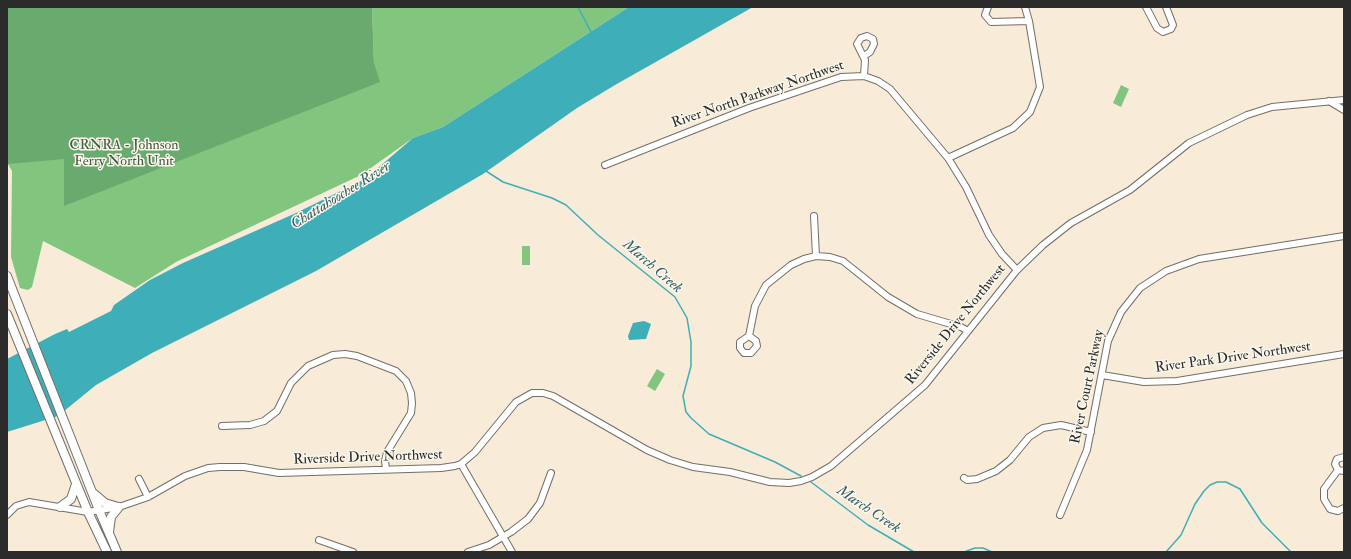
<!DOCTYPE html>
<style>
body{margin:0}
#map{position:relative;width:1351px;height:559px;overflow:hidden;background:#f8ebd8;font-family:"IM FELL Double Pica",serif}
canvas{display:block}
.frame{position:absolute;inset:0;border:8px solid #2b2b2b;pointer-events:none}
</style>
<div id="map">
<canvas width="1351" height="559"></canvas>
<div class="frame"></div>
</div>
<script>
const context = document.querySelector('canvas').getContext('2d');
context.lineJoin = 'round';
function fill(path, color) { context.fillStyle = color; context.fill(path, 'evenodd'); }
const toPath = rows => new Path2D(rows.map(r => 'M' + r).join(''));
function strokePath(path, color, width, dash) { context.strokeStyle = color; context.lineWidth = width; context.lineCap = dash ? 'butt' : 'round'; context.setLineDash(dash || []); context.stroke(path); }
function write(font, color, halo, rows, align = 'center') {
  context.font = font + ' "IM FELL Double Pica",serif'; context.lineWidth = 3; context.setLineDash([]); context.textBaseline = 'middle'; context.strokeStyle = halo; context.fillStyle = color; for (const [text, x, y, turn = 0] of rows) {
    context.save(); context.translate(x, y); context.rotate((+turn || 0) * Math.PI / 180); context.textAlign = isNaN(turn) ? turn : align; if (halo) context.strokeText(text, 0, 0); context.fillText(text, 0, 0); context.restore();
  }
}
const green = toPath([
 [7,7,374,63,372,7,629,7,443,127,413,138,361,175,176,262,135,288,43,241,32,287,28,290,20,288,11,257,12,171,8,164,7,156],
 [1121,85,1129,89,1121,107,1113,103],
 [522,246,530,246,530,265,522,265],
 [657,369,665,374,655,391,647,386]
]);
const forest = toPath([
 [7,7,372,7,374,63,380,82,64,206,64,159,8,164]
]);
const water = toPath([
 [629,7,753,7,615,85,577,108,483,174,316,271,152,353,96,385,58,416,7,432,7,359,55,334,67,329,69,332,111,311,114,305,150,280,183,263,296,213,365,179,413,138,443,127],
 [644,321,651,324,646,339,629,340,628,336,633,323]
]);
const stream = toPath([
 [578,7,591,32],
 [486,171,503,182,552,198,566,205,598,235,675,297,687,318,691,342,691,366,683,396,686,412,691,418,709,434,775,462,801,476],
 [811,482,868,525,914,552],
 [964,552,975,548,983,548,992,552],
 [1166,552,1181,535,1195,504,1204,491,1210,485,1217,482,1226,482,1240,489,1262,523,1291,552]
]);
const minor = toPath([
 [988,7,985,15,991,22,1029,21,1025,7],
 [1146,7,1157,28,1163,32,1171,29,1173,25,1166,7],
 [864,56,870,52,874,44,873,39,867,36,861,38,857,44,865,60,864,76],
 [1329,101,1344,110],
 [948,158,1013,128,1030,112,1040,87,1029,21],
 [605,165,749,108,841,77,864,76,878,81,890,89,948,158,966,187,989,235,1002,254,1017,270],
 [814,216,816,256],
 [749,336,756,341,757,346,751,353,744,353,740,348,740,342,749,336,755,306,766,285,791,265,804,259,816,256,830,257,843,261,888,297,917,314,961,327,968,331],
 [1102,375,1144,382,1177,381,1344,354],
 [222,426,250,425,264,421,277,411,291,383,308,366,333,355,345,354,357,356,396,371,406,381,411,393,412,403,411,413,387,452,385,461,386,469],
 [1344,457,1337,459,1335,464,1338,470,1344,471],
 [461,464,512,552],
 [1338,470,1324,489,1324,499,1330,509,1338,511,1344,508],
 [964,478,967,480,977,479,996,471,1010,460,1029,437,1043,428,1061,425,1091,432],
 [139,479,148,497],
 [7,515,16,506,29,502,88,512,119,507,148,497,185,476,208,468,220,467,244,467,279,473,441,468,455,466,461,464,475,452,516,402,532,393,543,393,553,396,647,450,670,460,693,467,730,472,770,482,789,483,801,481,812,477,831,466,925,385,1017,270,1043,245,1071,223,1130,190,1189,143,1247,115,1272,107,1344,100],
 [1060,515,1087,450,1108,341,1121,312,1140,288,1166,271,1199,259,1344,236],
 [319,540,353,552],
 [468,552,489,545,511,532,528,519,540,503,551,473]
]);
const major = toPath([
 [7,276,99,510,117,552],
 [7,314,88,512,107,552],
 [92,492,105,503,118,507],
 [60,507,71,499,76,484],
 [109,532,111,517,119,507]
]);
const streetNames = [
 ["River North Parkway Northwest",758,95,-19],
 ["Riverside Drive Northwest",956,325,-51],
 ["River Park Drive Northwest",1233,358,-8],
 ["River Court Parkway",1088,387,-78],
 ["Riverside Drive Northwest",368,458,-2]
];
const parkNames = [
 ["CRNRA - Johnson",124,146],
 ["Ferry North Unit",124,162]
];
const waterNames = [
 ["Chattahoochee River",341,196,-32],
 ["March Creek",652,267,41],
 ["March Creek",868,510,34]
];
fill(green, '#82c57f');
fill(forest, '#69aa6e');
fill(water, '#3eaeb8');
strokePath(stream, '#3eaeb8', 1.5);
strokePath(minor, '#736e68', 8);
strokePath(major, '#736e68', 10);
strokePath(minor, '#fff', 6);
strokePath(major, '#fff', 8);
write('14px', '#2b2b2b', '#fbf7ec', streetNames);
write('14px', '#455944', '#fbf7ec', parkNames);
write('italic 15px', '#335f63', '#fbf7ec', waterNames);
</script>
